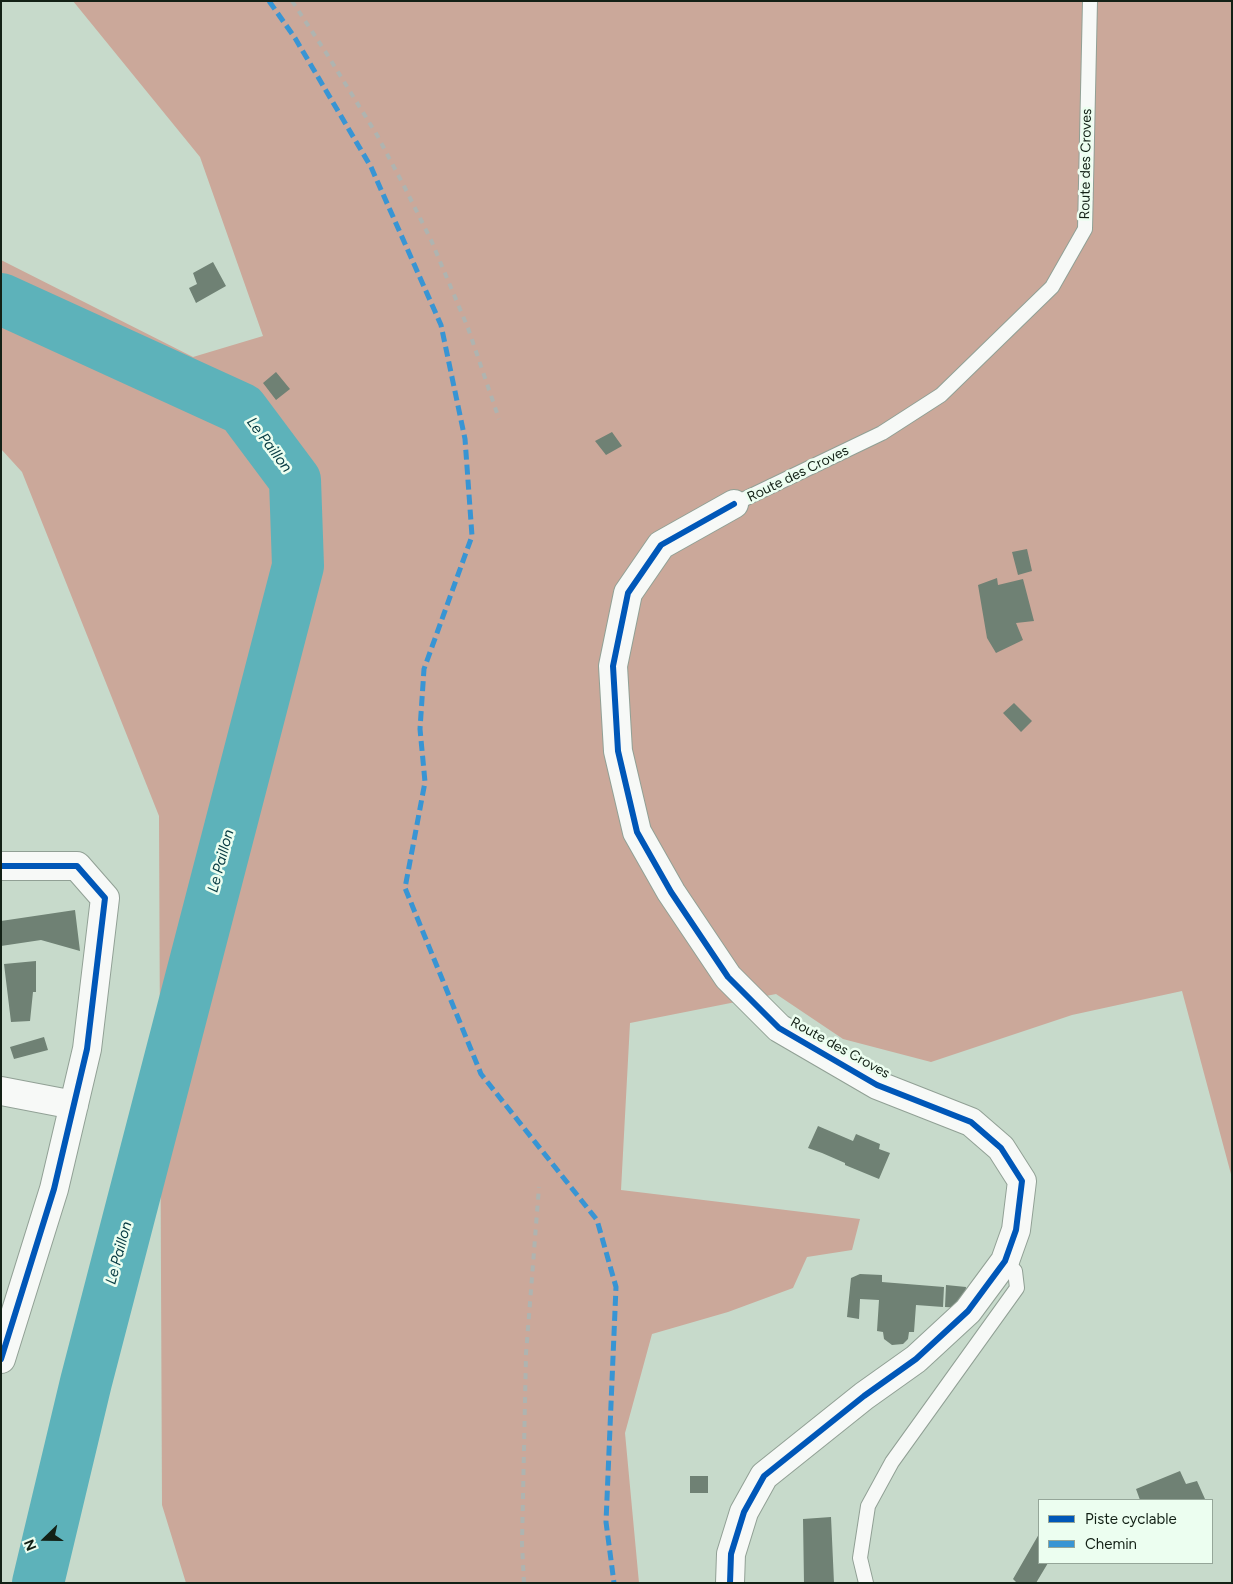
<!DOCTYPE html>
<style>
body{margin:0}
#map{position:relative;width:1233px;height:1584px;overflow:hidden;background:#c7dacb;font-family:Figtree,sans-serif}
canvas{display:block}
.frame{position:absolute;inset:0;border:2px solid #132116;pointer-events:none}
.legend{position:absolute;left:1038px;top:1499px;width:175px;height:65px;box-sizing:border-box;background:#ecfef0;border:1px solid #95a699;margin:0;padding:6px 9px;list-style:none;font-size:15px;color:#132116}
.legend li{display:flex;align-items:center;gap:10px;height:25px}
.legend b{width:25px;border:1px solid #95a699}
.north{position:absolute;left:20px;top:1514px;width:50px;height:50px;-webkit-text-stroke:4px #ecfef0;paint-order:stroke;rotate:248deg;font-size:14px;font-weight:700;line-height:20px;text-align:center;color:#132116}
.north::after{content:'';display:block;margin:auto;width:18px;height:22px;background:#132116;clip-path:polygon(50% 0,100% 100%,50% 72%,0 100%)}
</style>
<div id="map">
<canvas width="1233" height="1584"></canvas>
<div class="frame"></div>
<ul class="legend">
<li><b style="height:6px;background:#0057b8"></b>Piste cyclable</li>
<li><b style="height:6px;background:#3895d4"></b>Chemin</li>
</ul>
<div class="north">N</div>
</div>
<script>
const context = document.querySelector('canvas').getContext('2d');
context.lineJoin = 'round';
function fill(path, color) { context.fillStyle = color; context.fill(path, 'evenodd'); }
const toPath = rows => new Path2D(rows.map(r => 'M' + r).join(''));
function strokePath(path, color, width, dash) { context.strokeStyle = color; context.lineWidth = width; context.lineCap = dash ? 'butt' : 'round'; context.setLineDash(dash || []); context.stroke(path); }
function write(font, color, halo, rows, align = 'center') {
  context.font = font + ' Figtree,sans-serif'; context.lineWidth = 5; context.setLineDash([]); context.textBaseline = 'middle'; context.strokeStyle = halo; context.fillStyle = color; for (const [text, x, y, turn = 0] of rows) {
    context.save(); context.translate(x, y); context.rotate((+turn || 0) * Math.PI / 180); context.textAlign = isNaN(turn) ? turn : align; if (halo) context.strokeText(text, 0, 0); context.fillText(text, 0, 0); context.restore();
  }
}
const forest = toPath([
 [73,1,1232,1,1232,1178,1182,991,1072,1015,931,1062,843,1039,776,994,630,1023,621,1190,860,1219,852,1250,807,1257,793,1288,728,1312,652,1334,625,1433,639,1583,186,1583,162,1505,159,816,22,472,1,449,1,260,193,357,263,336,200,157]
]);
const river = toPath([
 [1,299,242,409,295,480,298,566,86,1382,38,1583]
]);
const building = toPath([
 [213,262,226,286,196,303,189,288,197,284,193,273],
 [276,372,290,389,276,400,263,383],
 [612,432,622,446,606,455,595,441],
 [1027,549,1032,571,1018,575,1012,552],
 [997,578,998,585,1023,579,1034,621,1016,623,1023,640,996,653,987,638,978,585],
 [1014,703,1032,721,1021,732,1003,713],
 [75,910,80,951,41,940,1,946,1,921],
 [36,961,36,992,33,992,30,1021,11,1022,4,964],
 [44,1037,48,1050,14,1059,10,1047],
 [818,1126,853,1141,856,1134,880,1144,879,1149,890,1153,879,1179,845,1165,845,1163,822,1153,808,1148],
 [860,1274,882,1275,882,1282,944,1287,943,1307,916,1305,914,1332,909,1332,908,1339,903,1344,892,1345,884,1339,883,1332,877,1331,879,1300,860,1299,859,1319,847,1317,851,1278],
 [946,1285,966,1287,964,1308,945,1307],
 [1180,1471,1186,1484,1197,1481,1205,1499,1202,1500,1140,1500,1136,1489],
 [690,1476,708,1476,708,1493,690,1493],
 [831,1517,834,1583,804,1583,803,1519],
 [1039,1534,1039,1563,1048,1563,1036,1583,1017,1583,1013,1579]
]);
const service = toPath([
 [734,504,882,433,941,395,1052,287,1085,229,1090,1],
 [866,1583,860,1558,868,1506,892,1462,1017,1288,1015,1271,1005,1261]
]);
const minor = toPath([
 [1,866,77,866,105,898,87,1049,54,1189,1,1359],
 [1,1091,74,1105],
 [730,1583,731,1554,744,1512,764,1476,864,1396,916,1359,968,1311,1005,1261,1016,1230,1022,1181,1001,1148,971,1122,877,1085,779,1028,728,977,671,892,637,832,618,751,613,666,628,593,661,545,734,504]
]);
const rail = toPath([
 [292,1,325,51,377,135,404,186,431,240,468,328,499,419],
 [524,1583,522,1544,526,1354,539,1187]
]);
const quiet = toPath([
 [269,1,295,38,371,167,441,325,465,439,472,536,424,669,420,729,425,782,405,888,481,1074,597,1220,616,1287,606,1522,614,1583]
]);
const cycleway = toPath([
 [1,866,77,866,105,898,87,1049,54,1189,1,1359],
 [730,1583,731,1554,744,1512,764,1476,864,1396,916,1359,968,1311,1005,1261,1016,1230,1022,1181,1001,1148,971,1122,877,1085,779,1028,728,977,671,892,637,832,618,751,613,666,628,593,661,545,734,504]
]);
const streetNames = [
 ["Route des Croves",1086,164,-89],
 ["Route des Croves",798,474,-26],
 ["Route des Croves",840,1048,29]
];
const waterNames = [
 ["Le Paillon",269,445,53],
 ["Le Paillon",221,861,-75],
 ["Le Paillon",119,1253,-75]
];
fill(forest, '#cba89a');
strokePath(river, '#5db2ba', 52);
fill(building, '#6f8174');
strokePath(service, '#91a095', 16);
strokePath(minor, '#91a095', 30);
strokePath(service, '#f7f9f7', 14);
strokePath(minor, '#f7f9f7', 28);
strokePath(rail, '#afb4b0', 4, [6, 6]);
strokePath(quiet, '#3895d4', 5, [10, 5]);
strokePath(cycleway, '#0057b8', 6);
write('14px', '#132116', '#ecfef0', streetNames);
write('italic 15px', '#063a42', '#ecfef0', waterNames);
</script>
